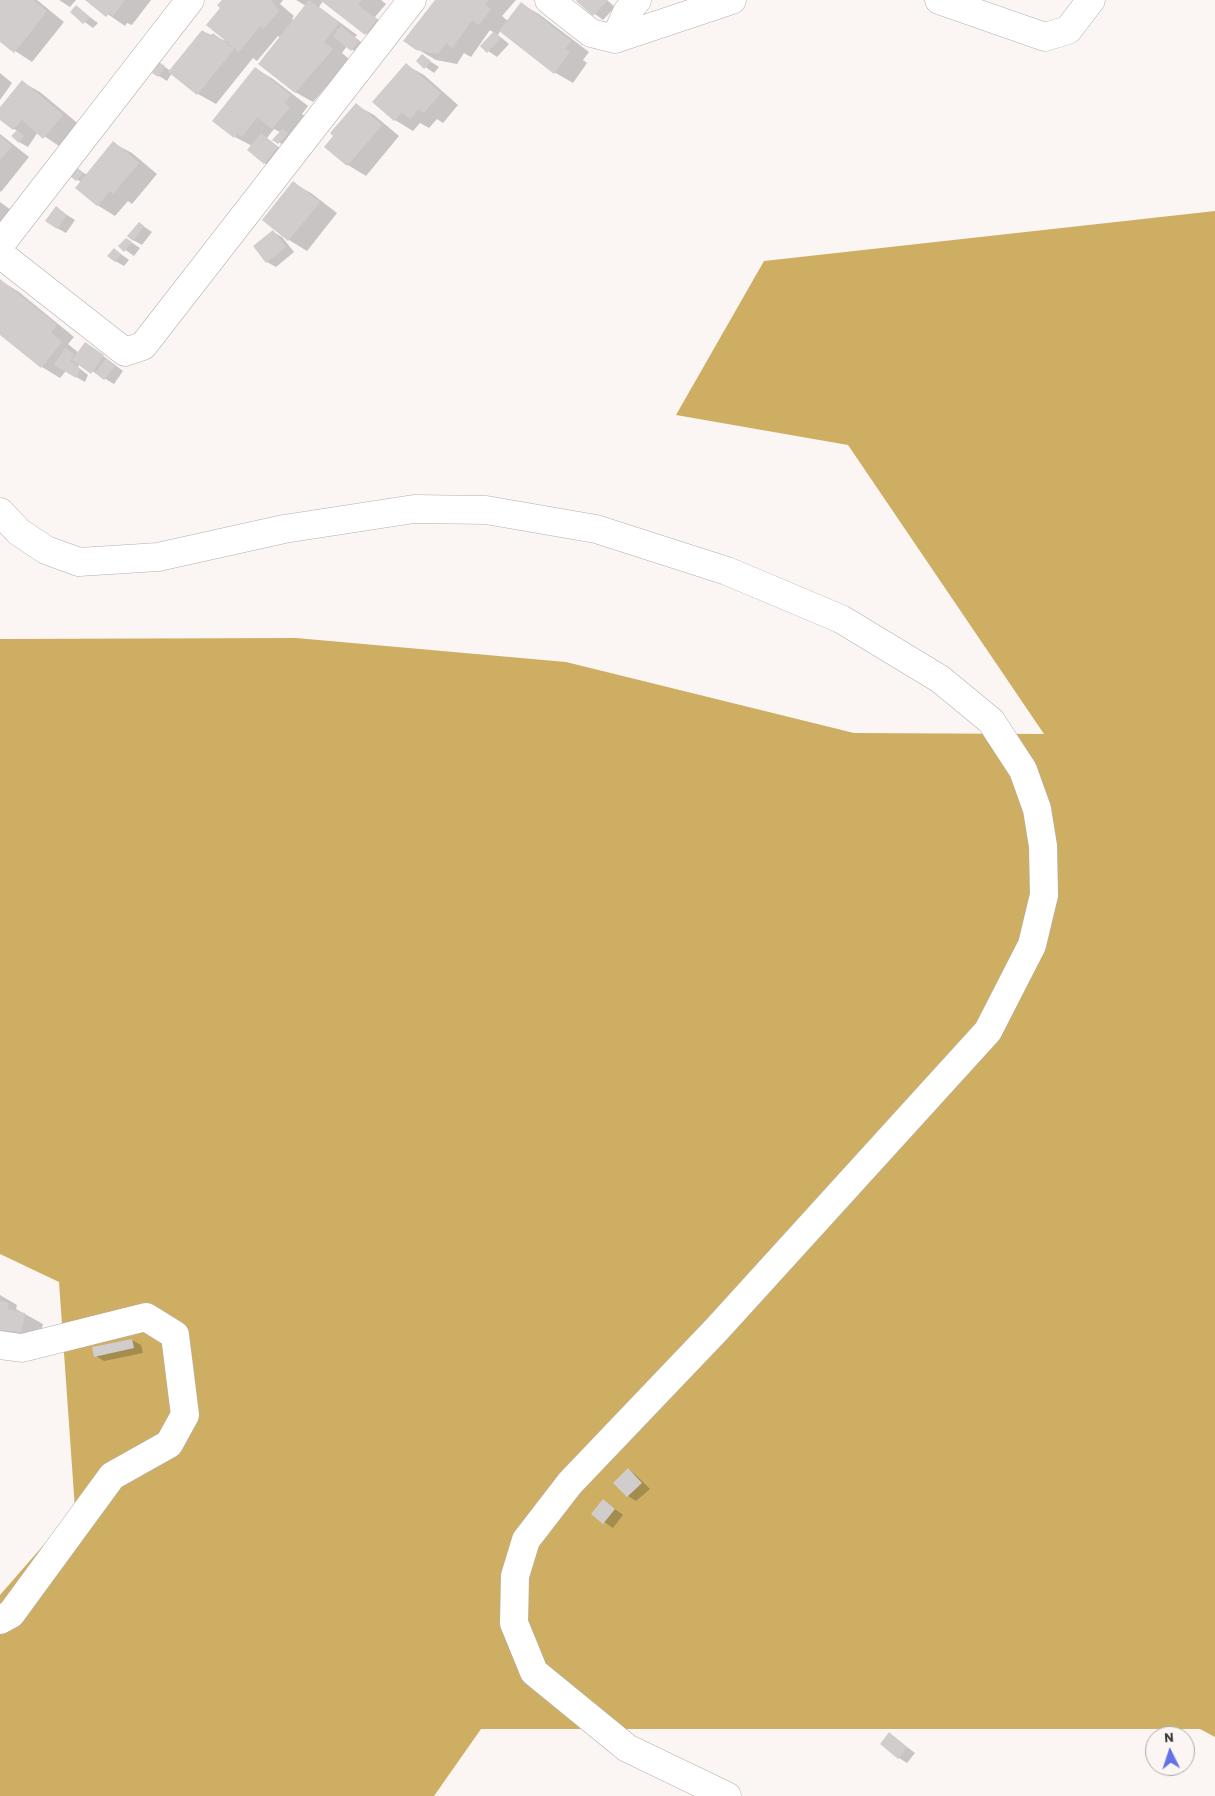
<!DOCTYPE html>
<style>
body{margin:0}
#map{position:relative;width:1215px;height:1796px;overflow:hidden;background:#fbf6f4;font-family:Barlow,sans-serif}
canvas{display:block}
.north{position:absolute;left:1145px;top:1726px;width:50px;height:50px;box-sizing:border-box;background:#fbf6f4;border:1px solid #adaaa8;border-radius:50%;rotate:356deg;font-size:14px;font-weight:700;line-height:20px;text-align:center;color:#393736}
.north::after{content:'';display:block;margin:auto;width:18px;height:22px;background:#6371e9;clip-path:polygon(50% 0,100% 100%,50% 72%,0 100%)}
</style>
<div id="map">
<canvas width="1215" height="1796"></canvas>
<div class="north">N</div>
</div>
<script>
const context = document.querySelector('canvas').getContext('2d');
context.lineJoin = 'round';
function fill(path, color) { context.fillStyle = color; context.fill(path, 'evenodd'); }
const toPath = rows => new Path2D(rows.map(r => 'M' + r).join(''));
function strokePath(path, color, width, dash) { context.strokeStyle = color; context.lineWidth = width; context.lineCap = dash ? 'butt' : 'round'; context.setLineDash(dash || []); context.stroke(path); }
const forest = toPath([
 [1215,211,1215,1737,1200,1729,481,1729,434,1796,0,1796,0,1595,75,1509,59,1282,0,1254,0,639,296,638,566,662,854,733,1044,734,848,445,676,415,764,261]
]);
const shadow = toPath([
 [0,0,37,0,64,22,32,62,0,41],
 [59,0,76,0,70,7],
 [87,0,151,0,132,25,127,23,125,26],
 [223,0,283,0,280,4,294,16,292,19,295,21,306,6,296,0,381,0,386,4,375,17,385,25,374,39,323,1,319,7,357,35,355,37,367,47,360,55,347,46,342,53,350,60,313,102,295,92,281,38,278,36,257,61,253,58,216,104,198,94,172,73,167,81,154,73,160,64,171,71,202,31,226,41,222,7],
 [437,0,516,0,502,16,508,21,521,4,539,14,589,52,583,60,587,63,573,83,554,72,500,31,498,35,509,44,497,57,481,46,494,33,490,30,471,57,464,53,457,64,436,60,417,49],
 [576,0,607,0,615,7,603,20],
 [76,7,98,23,93,28,71,12],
 [422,56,439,67,434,73,417,61],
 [406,65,424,75,458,105,443,123,437,119,429,128,420,123,413,131,395,120,374,102],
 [255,68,273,79,308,106,302,114,307,118,288,148,274,139,280,132,274,129,267,138,286,153,273,168,264,163,252,146,235,137],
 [0,73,12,83,0,100],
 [22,82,40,92,81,126,62,148,38,132,28,147,19,142,17,131,0,118,0,109],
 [356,105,374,115,399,136,366,176,348,165,326,147],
 [0,134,29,157,1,192,0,191],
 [113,143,132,153,157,174,132,204,128,201,115,216,97,205,81,182,72,176,78,169,87,175],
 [293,183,311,193,337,213,307,251,289,240,263,220],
 [0,202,15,213,0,231],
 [56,208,75,220,66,233,57,228],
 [139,223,152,232,142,245,133,240],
 [273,232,282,237,294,252,276,267,267,262],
 [126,239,140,248,134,256,120,246],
 [114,249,129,260,124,266,115,261],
 [1,281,19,292,74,337,68,344,79,353,94,349,123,371,114,384,80,364,78,367,88,375,85,382,66,371,60,378,42,367,0,333],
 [0,1295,17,1305,16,1309,43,1324,39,1342,0,1334],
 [132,1340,141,1345,143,1353,104,1361,96,1356,94,1348],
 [628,1469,636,1475,650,1489,636,1501,628,1496],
 [603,1500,623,1515,613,1528,593,1514],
 [890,1734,915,1753,907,1763,899,1758]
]);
const building = toPath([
 [0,0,33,0,47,11,14,53,0,42],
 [85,0,125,0,113,16,109,13,106,17],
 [222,0,271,0,279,11,263,29,260,26,239,52,206,25,220,8,217,5],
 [309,0,339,23,324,42,333,49,295,93,258,64],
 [320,0,362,0,358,5,377,19,365,35],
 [435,0,489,0,485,5,491,9,479,25,472,20,452,48,446,43,438,54,416,50,403,41],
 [578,0,606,0,607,1,593,16,576,1],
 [521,2,571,41,565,49,570,52,554,74,499,31],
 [76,5,90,17,83,24,70,12],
 [341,26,359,41,351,51,333,36],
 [202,30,210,36,213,33,234,49,197,95,168,72],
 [494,31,501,38,487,53,480,46],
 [422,54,431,61,424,69,416,61],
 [159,62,165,66,158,77,152,73],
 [406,63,441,93,424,113,418,109,410,119,402,112,394,121,372,102],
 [255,67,291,95,285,103,290,107,272,129,257,117,242,137,237,133,234,138,212,121],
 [22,80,63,115,43,139,22,120,13,130,0,120,0,107],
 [356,103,382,125,347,166,324,147,333,136,330,133],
 [282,129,288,133,278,144,272,140],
 [17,130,24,136,19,143,11,136],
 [261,133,278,147,264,164,247,150],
 [0,136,12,146,0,160],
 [113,141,139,163,113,194,110,191,97,206,75,188],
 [77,167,83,173,76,181,70,176],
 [293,181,320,202,288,241,262,220],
 [56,206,67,215,57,229,45,221],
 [139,222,144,226,133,241,127,236],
 [273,230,286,247,266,263,253,246],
 [126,238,132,242,124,252,118,246],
 [114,248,121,254,115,262,107,256],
 [0,279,57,325,51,333,62,342,41,368,0,335],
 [85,342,104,355,91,374,72,360],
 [65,348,74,354,70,361,80,369,76,378,54,365],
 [106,358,115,366,104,380,95,373],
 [0,1301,9,1303,7,1309,25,1313,21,1332,0,1330],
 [132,1339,134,1348,94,1357,92,1347],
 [628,1468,642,1483,627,1497,613,1483],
 [603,1499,615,1509,603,1524,591,1514],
 [889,1732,907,1747,898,1759,880,1744]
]);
const minor = toPath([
 [549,0,591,33,615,39,732,0],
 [939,0,1045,37,1068,30,1091,0],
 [615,39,627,12,637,0],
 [0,245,190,0],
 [0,254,125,352,143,346,412,0],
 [0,512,19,532,46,550,79,562,158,557,284,529,414,509,486,510,596,529,727,571,841,619,940,679,991,721,1023,770,1037,809,1043,846,1044,895,1032,945,988,1031,717,1329,570,1483,526,1540,515,1576,514,1623,534,1672,627,1748,727,1796],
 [0,1345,22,1348,146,1317,175,1335,185,1415,169,1444,112,1476,11,1614,0,1620]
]);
fill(forest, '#ceae62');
fill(shadow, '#0003');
fill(building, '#d2cdcd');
strokePath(minor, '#b4afad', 29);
strokePath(minor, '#fff', 28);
</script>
